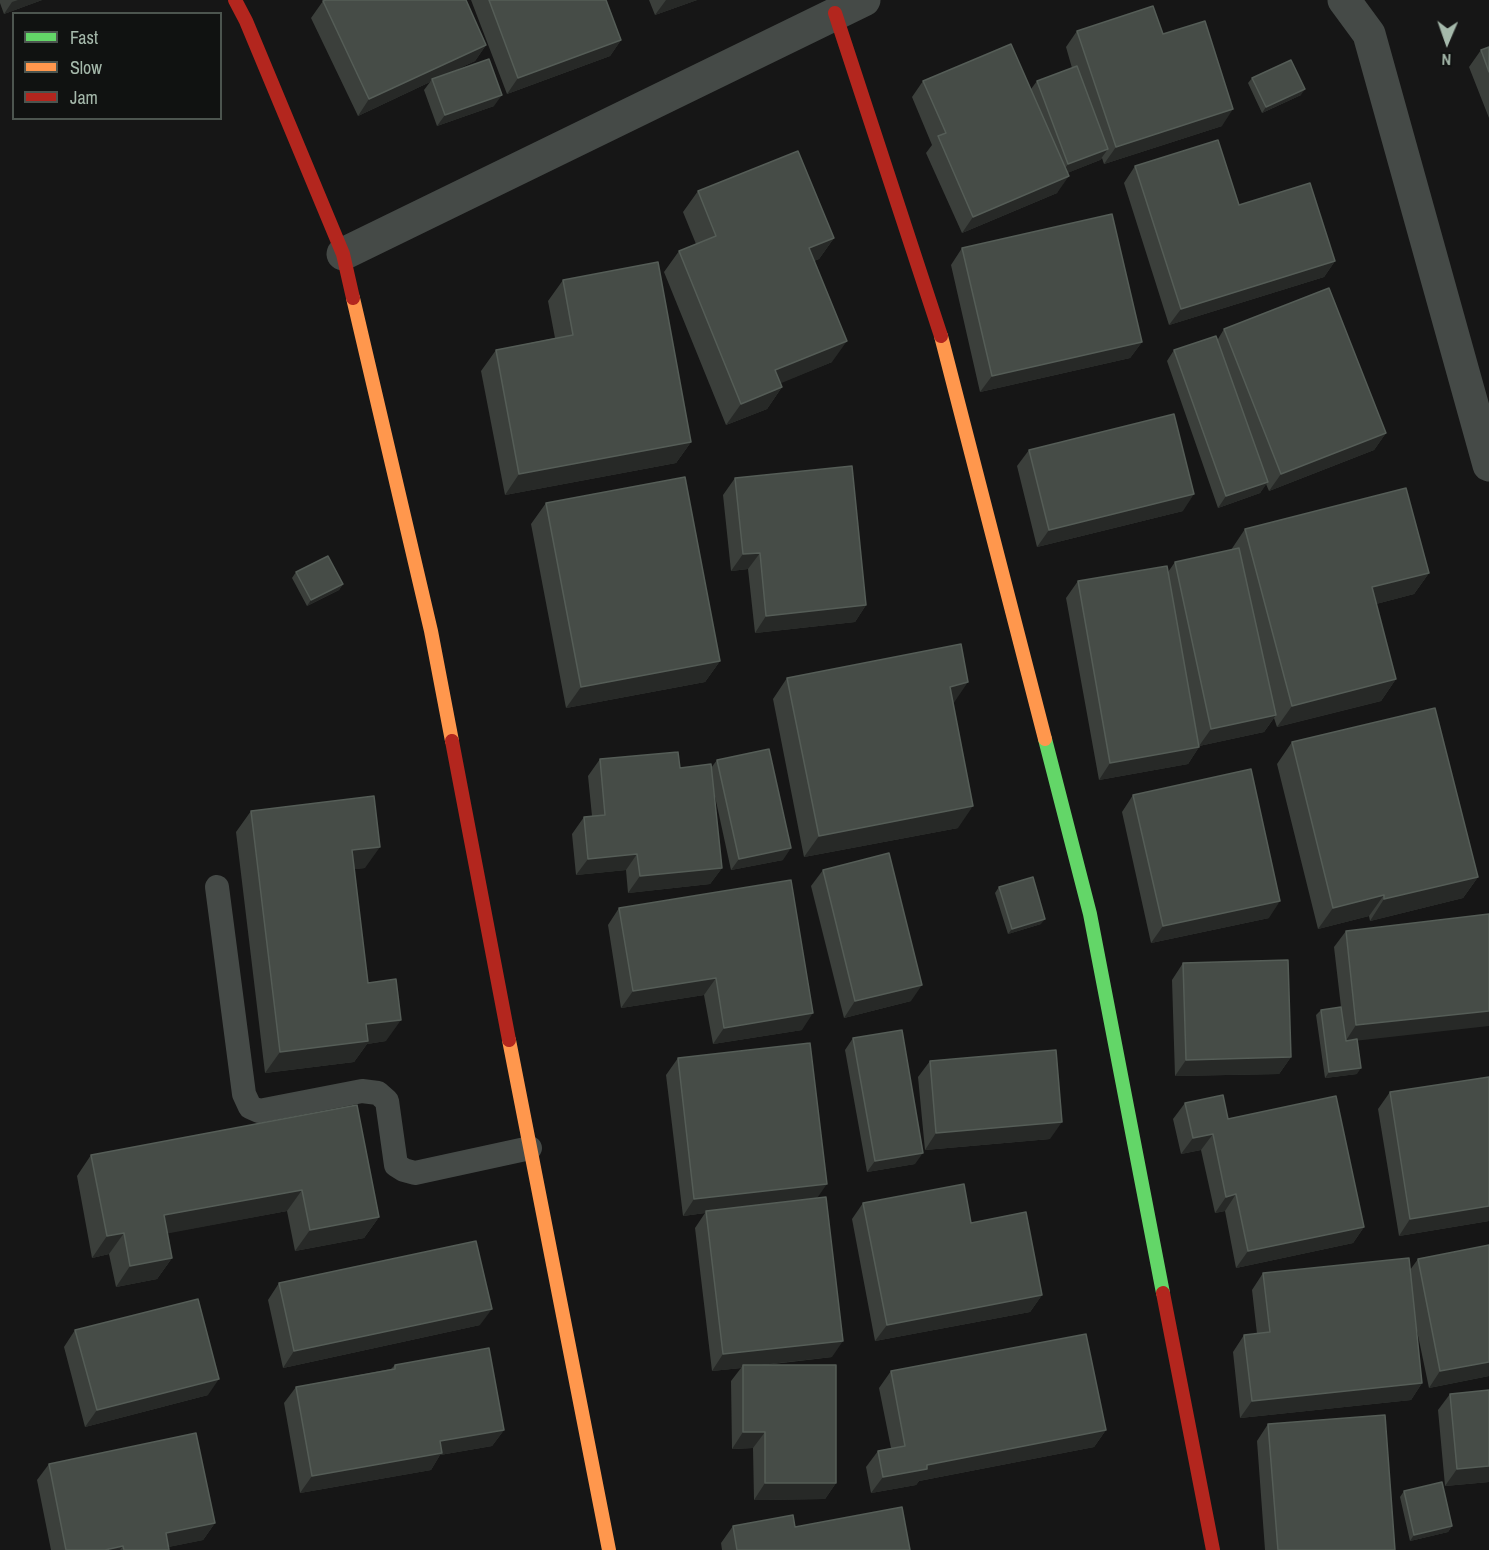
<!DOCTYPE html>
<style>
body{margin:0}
#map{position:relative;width:1489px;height:1550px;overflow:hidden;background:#161616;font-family:"Archivo Narrow",sans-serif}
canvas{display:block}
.legend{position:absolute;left:12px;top:12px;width:210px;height:108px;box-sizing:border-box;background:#101211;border:2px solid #4c554f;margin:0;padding:8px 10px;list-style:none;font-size:18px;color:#a5b9ab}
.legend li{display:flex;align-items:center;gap:12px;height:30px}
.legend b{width:30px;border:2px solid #4c554f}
.north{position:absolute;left:1417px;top:12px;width:60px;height:60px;-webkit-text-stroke:4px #101211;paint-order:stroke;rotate:182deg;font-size:16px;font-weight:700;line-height:24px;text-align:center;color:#a5b9ab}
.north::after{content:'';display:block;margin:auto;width:21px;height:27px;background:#a5b9ab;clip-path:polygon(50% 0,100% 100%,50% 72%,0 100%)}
</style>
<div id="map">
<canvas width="1489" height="1550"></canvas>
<ul class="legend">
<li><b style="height:8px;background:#63d668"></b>Fast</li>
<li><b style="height:8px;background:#ff974d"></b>Slow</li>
<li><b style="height:8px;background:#b3261e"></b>Jam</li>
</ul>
<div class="north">N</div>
</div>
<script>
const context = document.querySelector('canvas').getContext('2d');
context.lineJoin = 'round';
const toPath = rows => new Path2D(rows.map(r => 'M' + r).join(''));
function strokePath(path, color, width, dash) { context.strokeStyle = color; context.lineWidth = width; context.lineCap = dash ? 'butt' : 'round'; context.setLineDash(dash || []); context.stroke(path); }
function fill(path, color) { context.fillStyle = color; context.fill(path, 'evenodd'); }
const lane = toPath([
 [217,887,244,1094,250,1107,259,1111,362,1091,378,1093,387,1101,396,1165,404,1170,415,1173,530,1148]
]);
const street = toPath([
 [1344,0,1369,34,1489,465],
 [343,254,864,0]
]);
const fast = toPath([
 [1045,739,1090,914,1163,1293]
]);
const slow = toPath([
 [353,298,431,631,452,741],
 [941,336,1045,739],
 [509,1040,609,1550]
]);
const jam = toPath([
 [235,0,246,21,343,254,353,298],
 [835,13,941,336],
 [452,741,509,1040],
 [1163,1293,1213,1550]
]);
const wall = toPath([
 [0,0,42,0,4,14,0,3],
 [471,0,606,0,621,40,610,56,507,94],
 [649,0,697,0,655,15],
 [323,1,486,45,475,61,451,72,494,106,437,126,424,90,430,82,358,116,311,18],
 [1077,31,1163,34,1222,126,1104,164,1102,158,1100,160,1067,173,1057,193,962,233,926,153,932,145,912,97,923,81,1031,89,1037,81,1072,68,1066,47],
 [1489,47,1489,118,1469,67,1481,50],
 [1252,78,1301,95,1262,113,1248,83],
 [1135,166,1239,205,1335,261,1324,277,1169,325,1124,183],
 [698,191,834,238,819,259,814,261,832,362,780,383,782,387,767,409,726,425,664,272,679,251,696,244,683,212],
 [962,248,1142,342,1130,358,980,392,951,265],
 [563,280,691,442,676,463,505,495,481,371,496,350,555,338,548,301],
 [1224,329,1386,433,1374,450,1269,491,1266,484,1260,493,1218,508,1167,361,1174,350,1218,339],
 [1029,450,1183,511,1037,547,1017,466],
 [735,478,866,605,855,622,755,633,748,569,731,571,723,495],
 [546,503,720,661,705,682,566,708,531,524],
 [1245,529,1429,573,1414,594,1376,604,1396,679,1381,701,1277,727,1274,718,1264,732,1199,746,1199,747,1188,764,1099,780,1066,598,1078,581,1168,572,1175,562,1231,550],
 [296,572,343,584,339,590,307,606,292,578],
 [787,678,953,704,958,828,804,857,773,699],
 [1292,742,1478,877,1463,898,1370,921,1369,916,1318,929,1277,764],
 [600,759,680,768,711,768,717,760,783,860,731,870,714,792,722,868,710,884,628,893,626,870,576,875,572,834,584,817,592,816,588,776],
 [1133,795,1269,918,1151,943,1122,812],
 [251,811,365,868,354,869,368,983,386,1041,367,1044,354,1062,265,1073,236,832],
 [823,870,911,1001,844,1018,811,886],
 [999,887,1041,924,1008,934,995,893],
 [619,908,802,1030,713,1044,704,995,621,1008,608,925],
 [1346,931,1358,1041,1357,1074,1325,1078,1316,1015,1321,1010,1341,1007,1334,947],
 [1183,963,1291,1057,1279,1074,1175,1076,1172,980],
 [853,1038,915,1164,867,1172,845,1050],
 [678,1058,817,1199,832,1357,765,1365,836,1483,825,1499,754,1500,753,1448,732,1449,731,1381,741,1368,712,1371,695,1228,705,1213,683,1216,666,1075],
 [930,1061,1050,1139,925,1150,918,1077],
 [1489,1077,1489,1221,1399,1236,1378,1109,1390,1092],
 [1185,1103,1228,1119,1364,1227,1353,1243,1236,1268,1225,1211,1215,1213,1201,1150,1181,1154,1173,1119],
 [357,1105,379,1217,364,1238,295,1251,287,1211,167,1233,172,1258,157,1279,116,1287,109,1254,92,1258,77,1176,91,1155],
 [863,1203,971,1223,1042,1295,1030,1312,875,1341,852,1219],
 [1489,1245,1489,1376,1429,1388,1416,1326,1422,1383,1411,1400,1240,1418,1233,1352,1244,1335,1257,1334,1252,1290,1263,1273,1410,1270,1418,1259],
 [279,1283,480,1325,283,1368,268,1300],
 [75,1330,208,1395,85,1427,64,1347],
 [395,1365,504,1430,492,1446,440,1455,431,1470,300,1493,284,1403,296,1387,391,1369],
 [891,1371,1106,1430,1094,1447,919,1481,916,1485,871,1493,866,1467,878,1451,891,1448,879,1388],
 [1489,1390,1489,1482,1445,1486,1438,1410,1450,1394],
 [1268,1424,1395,1550,1265,1550,1257,1441],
 [49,1464,215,1523,203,1540,168,1547,169,1550,51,1550,37,1480],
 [1404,1491,1452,1526,1448,1532,1410,1541,1400,1497],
 [733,1526,795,1527,910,1550,722,1550,721,1543]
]);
const shadedWall = toPath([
 [18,0,42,0,4,14,12,2],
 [666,0,697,0,655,15],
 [621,40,610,56,507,94,518,78],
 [486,45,475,61,433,81,432,79,430,82,358,116,369,99],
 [1305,89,1301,95,1262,113,1266,107],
 [502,95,494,106,437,126,445,115],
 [1233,109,1222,126,1104,164,1116,147],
 [1108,149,1100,160,1060,176,1068,164],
 [1069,176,1057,193,962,233,973,217],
 [834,238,819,259,794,269,809,248],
 [1335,261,1324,277,1169,325,1181,309],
 [847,341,832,362,760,392,775,370],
 [1142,342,1130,358,980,392,992,376],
 [782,387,767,409,726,425,741,404],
 [1386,433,1374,450,1269,491,1281,474],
 [691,442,676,463,505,495,519,474],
 [1268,482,1260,493,1218,508,1226,496],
 [1194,494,1183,511,1037,547,1049,530],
 [760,553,748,569,731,571,743,554],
 [1429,573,1414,594,1357,609,1372,587],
 [343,584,339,590,307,606,311,600],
 [866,605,855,622,755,633,766,616],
 [720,661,705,682,566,708,581,687],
 [1396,679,1381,701,1277,727,1292,706],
 [968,682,953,704,935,708,950,687],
 [1276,715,1264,732,1199,746,1211,729],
 [1199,747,1188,764,1099,780,1110,763],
 [973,806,958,828,804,857,819,836],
 [380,847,365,868,337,871,352,850],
 [791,848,783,860,731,870,739,859],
 [637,854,626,870,576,875,588,859],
 [722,868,710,884,628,893,640,876],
 [1478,877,1463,898,1370,921,1384,899],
 [1384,895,1369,916,1318,929,1333,908],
 [1280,901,1269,918,1151,943,1163,926],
 [1045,919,1041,924,1008,934,1012,929],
 [716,978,704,995,621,1008,633,991],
 [922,985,911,1001,844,1018,855,1001],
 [1489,1011,1489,1026,1345,1042,1356,1025],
 [813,1013,802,1030,713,1044,724,1028],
 [401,1020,386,1041,367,1044,354,1062,265,1073,280,1052,366,1024],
 [1291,1057,1279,1074,1175,1076,1186,1060],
 [1361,1068,1357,1074,1325,1078,1329,1072],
 [1062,1122,1050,1139,925,1150,936,1133],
 [1213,1134,1201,1150,1181,1154,1193,1138],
 [923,1153,915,1164,867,1172,875,1161],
 [827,1184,815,1201,706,1211,705,1213,683,1216,694,1199],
 [302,1190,287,1211,149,1237,164,1215],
 [1236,1194,1225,1211,1215,1213,1226,1197],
 [1489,1206,1489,1221,1399,1236,1410,1219],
 [379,1217,364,1238,295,1251,310,1230],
 [1364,1227,1353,1243,1236,1268,1248,1251],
 [124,1233,109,1254,92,1258,107,1236],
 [172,1258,157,1279,116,1287,130,1266],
 [1042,1295,1030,1312,875,1341,887,1325],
 [492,1309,480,1325,283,1368,294,1351],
 [843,1341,832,1357,743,1367,743,1365,741,1368,712,1371,723,1354],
 [1489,1362,1489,1376,1429,1388,1440,1371],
 [219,1379,208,1395,85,1427,97,1410],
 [1422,1383,1411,1400,1240,1418,1252,1401],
 [504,1430,492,1446,440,1455,431,1470,300,1493,312,1476,440,1441],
 [1106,1430,1094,1447,919,1481,916,1485,871,1493,883,1477,927,1465],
 [743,1432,765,1432,753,1448,732,1449],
 [1489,1466,1489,1482,1445,1486,1457,1469],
 [765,1483,836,1483,825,1499,754,1500],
 [215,1523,203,1540,154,1550,166,1533],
 [1452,1526,1448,1532,1410,1541,1414,1535],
 [123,1546,120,1550,105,1550]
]);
const building = toPath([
 [326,0,466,0,486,45,369,99,323,1,326,0],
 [489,0,606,0,621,40,518,78,489,0],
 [1153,6,1163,34,1205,21,1233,109,1116,147,1077,31,1153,6],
 [1011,44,1069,176,973,217,938,136,946,133,923,81,1011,44],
 [1489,47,1489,72,1481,50,1489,47],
 [489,59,502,95,445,115,432,79,489,59],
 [1291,60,1305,89,1266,107,1252,78,1291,60],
 [1077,66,1108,149,1068,164,1037,81,1077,66],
 [1218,140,1239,205,1310,183,1335,261,1181,309,1135,166,1218,140],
 [798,151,834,238,809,248,847,341,775,370,782,387,741,404,679,251,716,236,698,191,798,151],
 [1112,214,1142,342,992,376,962,248,1112,214],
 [658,262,691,442,519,474,496,350,573,335,563,280,658,262],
 [1329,288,1386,433,1281,474,1224,329,1329,288],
 [1216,336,1268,482,1226,496,1174,350,1216,336],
 [1174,414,1194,494,1049,530,1029,450,1174,414],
 [852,466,866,605,766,616,760,553,743,554,735,478,852,466],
 [685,477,720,661,581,687,546,503,685,477],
 [1406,488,1429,573,1372,587,1396,679,1292,706,1245,529,1406,488],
 [1239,548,1276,715,1211,729,1175,562,1239,548],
 [328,556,343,584,311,600,296,572,328,556],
 [1167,566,1199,747,1110,763,1078,581,1167,566],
 [961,644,968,682,950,687,973,806,819,836,787,678,961,644],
 [1435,708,1478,877,1384,899,1384,895,1333,908,1292,742,1435,708],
 [769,749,791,848,739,859,717,760,769,749],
 [678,752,680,768,711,764,722,868,640,876,637,854,588,859,584,817,605,815,600,759,678,752],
 [1251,769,1280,901,1163,926,1133,795,1251,769],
 [374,796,380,847,352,850,368,983,396,979,401,1020,366,1024,368,1041,280,1052,251,811,374,796],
 [889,853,922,985,855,1001,823,870,889,853],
 [1033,877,1045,919,1012,929,999,887,1033,877],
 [791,880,813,1013,724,1028,716,978,633,991,619,908,791,880],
 [1489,914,1489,1011,1356,1025,1346,931,1489,914],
 [1288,960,1291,1057,1186,1060,1183,963,1288,960],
 [1341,1007,1346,1041,1357,1039,1361,1068,1329,1072,1321,1010,1341,1007],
 [902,1030,923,1153,875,1161,853,1038,902,1030],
 [810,1043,827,1184,694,1199,678,1058,810,1043],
 [1056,1050,1062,1122,936,1133,930,1061,1056,1050],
 [1489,1077,1489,1206,1410,1219,1390,1092,1489,1077],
 [1223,1095,1228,1119,1336,1096,1364,1227,1248,1251,1236,1194,1226,1197,1213,1134,1193,1138,1185,1103,1223,1095],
 [357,1105,379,1217,310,1230,302,1190,164,1215,172,1258,130,1266,124,1233,107,1236,91,1155,357,1105],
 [964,1184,971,1223,1026,1212,1042,1295,887,1325,863,1203,964,1184],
 [826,1197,843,1341,723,1354,706,1211,826,1197],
 [476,1241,492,1309,294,1351,279,1283,476,1241],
 [1489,1245,1489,1362,1440,1371,1418,1259,1489,1245],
 [1409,1258,1422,1383,1252,1401,1244,1335,1270,1332,1263,1273,1409,1258],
 [198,1299,219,1379,97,1410,75,1330,198,1299],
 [1086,1334,1106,1430,927,1465,927,1469,883,1477,878,1451,905,1446,891,1371,1086,1334],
 [489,1348,504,1430,440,1441,442,1453,312,1476,296,1387,395,1369,395,1365,489,1348],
 [743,1365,836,1365,836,1483,765,1483,765,1432,743,1432,743,1365],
 [1489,1390,1489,1466,1457,1469,1450,1394,1489,1390],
 [1385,1415,1395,1550,1278,1550,1268,1424,1385,1415],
 [196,1433,215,1523,166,1533,169,1550,124,1550,123,1546,105,1550,66,1550,49,1464,196,1433],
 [1442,1482,1452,1526,1414,1535,1404,1491,1442,1482],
 [902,1507,910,1550,737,1550,733,1526,793,1515,795,1527,902,1507]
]);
strokePath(lane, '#454a47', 24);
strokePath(street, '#454a47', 33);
strokePath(fast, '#63d668', 14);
strokePath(slow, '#ff974d', 14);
strokePath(jam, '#b3261e', 14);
fill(wall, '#3b3f3b');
fill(shadedWall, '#272927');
fill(building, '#464c47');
strokePath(building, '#555d57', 1.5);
</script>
